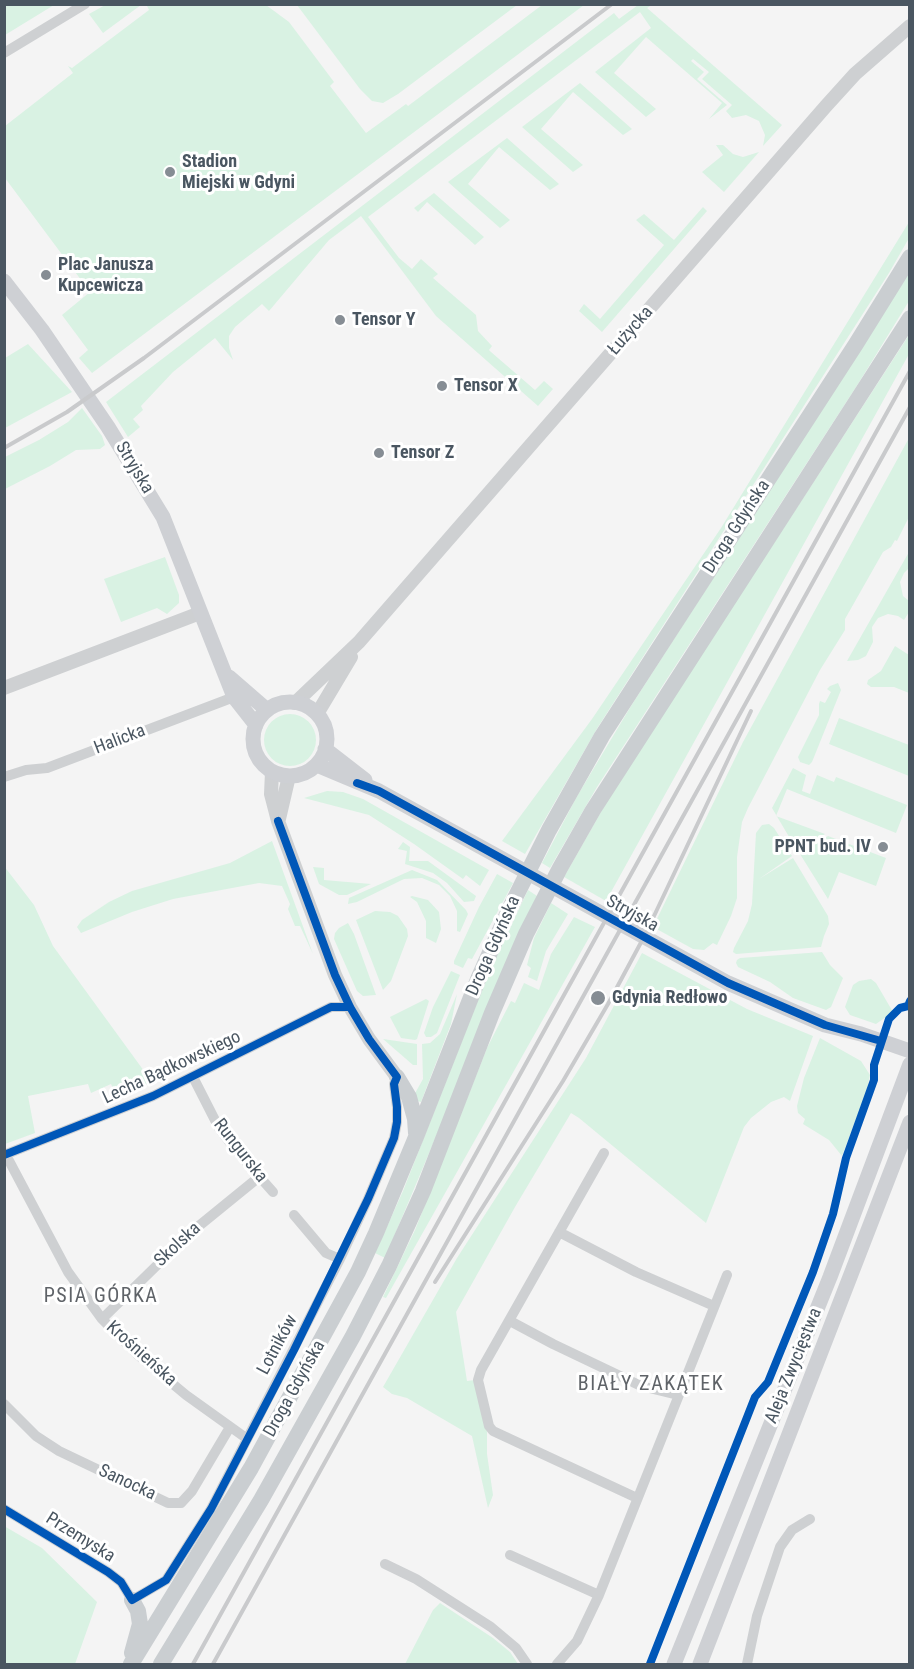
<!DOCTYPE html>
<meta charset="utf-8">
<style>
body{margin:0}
#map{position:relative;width:914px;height:1669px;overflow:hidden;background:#f4f4f4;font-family:"Roboto Condensed",sans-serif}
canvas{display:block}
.frame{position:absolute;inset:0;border:6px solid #4a5661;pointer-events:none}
</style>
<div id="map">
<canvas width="914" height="1669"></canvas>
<div class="frame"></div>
</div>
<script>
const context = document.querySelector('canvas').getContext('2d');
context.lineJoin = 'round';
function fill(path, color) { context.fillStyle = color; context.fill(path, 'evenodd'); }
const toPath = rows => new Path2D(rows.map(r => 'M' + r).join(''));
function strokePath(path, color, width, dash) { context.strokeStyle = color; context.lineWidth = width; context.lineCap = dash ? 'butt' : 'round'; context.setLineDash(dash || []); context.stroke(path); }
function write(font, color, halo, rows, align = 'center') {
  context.font = font + ' "Roboto Condensed",sans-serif'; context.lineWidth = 6; context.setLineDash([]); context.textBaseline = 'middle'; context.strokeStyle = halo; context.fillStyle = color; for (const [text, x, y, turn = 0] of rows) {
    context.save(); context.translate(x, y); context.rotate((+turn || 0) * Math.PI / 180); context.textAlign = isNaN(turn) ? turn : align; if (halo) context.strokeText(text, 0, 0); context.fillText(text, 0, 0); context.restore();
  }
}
const green = toPath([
 [5,4,54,4,54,5,5,35],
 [107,4,141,4,141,5,103,33,89,14],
 [150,4,266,5,289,22,334,82,330,86,366,133,406,104,408,106,542,5,584,5,92,373,79,358,88,350,62,315,90,292,5,178,5,126,73,73,68,66,72,68,149,10,147,6],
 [297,5,517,5,398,94,383,103,372,101,360,89],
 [638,5,652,5,647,8,782,125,763,146,765,135,759,121,746,115,732,118,726,111,732,105,702,79,709,72,693,59,691,61,704,72,697,79,727,105,709,119,722,103,646,37,614,73,656,109,646,117,595,72,651,28,640,12,368,217,399,258,412,269,421,259,438,274,433,278,476,315,478,331,492,346,489,350,491,352,535,390,544,381,553,389,538,406,436,316,361,216,329,240,269,311,262,304,235,327,229,336,229,348,233,360,215,338,173,372,141,406,143,410,133,419,140,427,128,437,106,402,614,13,619,19],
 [580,83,632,129,623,135,573,92,541,129,583,165,573,172,522,127],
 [507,138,559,184,550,190,499,147,468,184,510,220,500,228,448,182],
 [716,145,723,145,733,154,743,157,759,152,724,192,702,172,723,155],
 [434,193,484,237,475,245,427,202,418,212,414,208],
 [703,207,707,211,602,332,579,311,584,304,600,319,664,245,636,220,644,214,674,240],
 [909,222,909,238,889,273,598,727,525,854,502,841,592,719,721,528],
 [909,273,909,301,858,384,597,787,550,868,542,863,576,798,631,706],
 [909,335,909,354,606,901,564,877,614,789],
 [28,344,72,392,5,428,5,358],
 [82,408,102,436,105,445,100,449,76,450,50,466,5,489,5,457,39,440,68,422],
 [909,438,909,517,897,541,895,540,891,547,883,552,845,619,845,630,820,670,748,808,742,822,737,857,737,898,731,916,717,945,713,943,704,950,693,949,653,927,743,742],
 [909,552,909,568,904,573,900,582,903,596,909,601,909,612,904,620,898,616,888,614,878,618,872,627,873,642,866,656,858,660,847,661],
 [165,557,179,595,179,603,167,614,157,608,121,622,104,579],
 [895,646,909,655,909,693,894,687,871,687,867,684,868,680,881,671],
 [838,683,841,690,812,762,809,765,800,762,798,757,819,715,819,704,820,701,825,703,831,692,827,689,830,686],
 '264 740a26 26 0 1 1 52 0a26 26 0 1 1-52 0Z',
 [839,718,909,745,909,776,829,744],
 [793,768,806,775,802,791,810,794,817,775,834,782,836,777,907,805,896,833,787,789,776,816,825,834,798,852,772,808],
 [327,791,343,792,363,799,489,870,480,886,466,875,463,879,414,844,369,815,304,798],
 [769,824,774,828,792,856,759,879,793,858,828,916,829,924,824,936,821,947,736,954,733,952,734,948,748,921,752,904,756,833,762,825],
 [828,836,886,858,876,886,839,872,828,899,800,854],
 [272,841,313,954,300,926,295,926,288,909,290,904,282,886,259,883,173,899,132,912,81,933,77,927,82,920,109,902,132,891,230,863],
 [403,842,410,847,409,861,428,861,476,896,474,901,464,902,447,883,433,873,405,864,407,851,398,849],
 [4,866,34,905,53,946,152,1082,117,1097,111,1084,91,1093,88,1084,28,1096,35,1133,5,1144],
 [313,867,324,868,324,880,371,884,347,895,339,895,319,884],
 [412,870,437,880,466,910,468,914,460,932,457,931,457,911,450,896,439,885,422,878,404,879,357,902,348,904,349,898],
 [497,874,513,883,478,948,472,959,468,958,463,968,454,964,454,961,479,907],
 [528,890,537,896,385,1258,375,1253,403,1191,489,972],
 [412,896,428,900,439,912,441,929,436,943,426,938,426,921,417,902,410,897],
 [551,903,568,914,546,951,537,981,528,977,531,968,527,965,534,938],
 [375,911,390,912,398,916,407,929,408,936,391,981,383,990,356,920],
 [574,917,595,927,386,1298,383,1297,415,1230,487,1048,511,1001,515,1003,524,983,539,990,551,954],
 [348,923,354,934,376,995,363,996,357,991,334,939,335,933,339,928],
 [822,952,830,965,843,978,831,1007,826,1010,793,998,770,982,738,967,736,963,737,960,740,958],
 [642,953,747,1009,813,1036,790,1101,784,1097,771,1102,751,1118,744,1127,706,1223,579,1118,571,1113,515,1207,456,1312,467,1381,475,1380,487,1431,487,1454,493,1495,488,1508,472,1436,407,1398,392,1394,383,1387,457,1258,586,1058],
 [451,971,460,975,437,1033,431,1037,426,1037,424,1033,433,1007],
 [871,979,876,983,893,1012,876,1024,850,1015,845,1007,853,985,859,981],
 [457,994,451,1024,421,1102,417,1101,414,1095,423,1079,422,1044,430,1043,440,1034],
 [426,999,429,1001,417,1039,415,1040,401,1038,390,1017],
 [820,1038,861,1061,870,1075,867,1090,842,1156,829,1140,803,1124,805,1119,798,1113,797,1106,804,1078],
 [383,1039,417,1044,417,1065,413,1065],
 [4,1526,42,1548,97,1602,75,1664,5,1664],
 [440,1603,493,1638,510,1652,518,1664,405,1664,433,1610]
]);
const minor = toPath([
 [4,53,85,4],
 [4,777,26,770,47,768,234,697],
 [193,1077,219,1128,234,1148,273,1192],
 [604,1153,481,1370,478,1380,489,1426,493,1431,637,1498],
 [4,1155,153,1096,331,1007,350,1007],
 [6,1155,68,1272,102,1319,138,1355,186,1395,246,1438],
 [294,1215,326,1253,340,1259],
 [559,1232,636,1272,714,1306],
 [102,1319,189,1234,259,1177],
 [510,1321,553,1344,641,1386,678,1395],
 [4,1404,36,1436,59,1451,168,1503,181,1503,192,1491,230,1427],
 [4,1509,108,1572,121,1582,132,1600,166,1580,211,1509,340,1259,368,1199,394,1138,397,1122,397,1107,394,1084,397,1077],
 [510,1555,599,1595],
 [385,1564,416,1579,491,1627,516,1648,527,1664],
 [557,1664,577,1641,599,1595,727,1275],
 [747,1664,757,1616,780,1547,792,1530,810,1519]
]);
const tertiary = toPath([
 [4,688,200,613],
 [295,703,359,642,826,106,855,74,910,26],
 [317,714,351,657],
 [272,772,271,794,278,821,335,975,350,1007,369,1039,397,1077],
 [279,819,289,776]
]);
const secondary = toPath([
 [4,281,42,330,108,427,163,517,234,697,256,725],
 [229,677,267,710],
 '253 739a37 37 0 1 1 74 0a37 37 0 1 1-74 0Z',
 [325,749,365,780],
 [317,765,379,791,728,983,825,1025,861,1034,910,1051],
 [674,1664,830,1277,910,1064],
 [700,1664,910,1122]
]);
const primary = toPath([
 [397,1077,409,1097,415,1119,416,1133],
 [132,1653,140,1624,138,1611,132,1600],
 [131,1664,251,1468,358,1272,376,1233,416,1137,479,977,510,908,549,830,602,736,856,344,910,257],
 [161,1664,261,1500,353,1336,389,1266,423,1191,492,1013,526,934,560,868,593,810,910,318]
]);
const rail = toPath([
 [4,448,67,412,144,358,612,4],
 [435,1282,563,1081,608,1004,645,935,751,711],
 [193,1664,910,371],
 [213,1664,910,407]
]);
const cycleway = toPath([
 [357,783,379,791,728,983,825,1025,881,1041],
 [4,1155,153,1096,331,1007,350,1007],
 [4,1509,108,1572,121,1582,132,1600,166,1580,211,1509,294,1350,368,1199,394,1138,397,1122,397,1107,394,1084,397,1077,369,1039,350,1007,335,975,278,821],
 [650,1664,755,1397,768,1382,813,1272,833,1214,846,1158,874,1080,874,1065,889,1019,900,1008,908,1006,910,1001]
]);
const markers = [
 [170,172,6,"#868d94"],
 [46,275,6,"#868d94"],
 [340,320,6,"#868d94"],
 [442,386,6,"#868d94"],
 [379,453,6,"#868d94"],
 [883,847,6,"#868d94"],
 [598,998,8,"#868d94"]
];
const poiNames = [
 ["Stadion",182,162],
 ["Miejski w Gdyni",182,183],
 ["Plac Janusza",58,265],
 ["Kupcewicza",58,286],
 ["Tensor Y",352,320],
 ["Tensor X",454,386],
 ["Tensor Z",391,453],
 ["PPNT bud. IV",871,847,"right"],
 ["Gdynia Redłowo",612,998]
];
const streetNames = [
 ["Łużycka",631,331,-49],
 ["Stryjska",134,468,59],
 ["Droga Gdyńska",737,527,-57],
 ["Halicka",120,740,-21],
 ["Stryjska",632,914,29],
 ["Droga Gdyńska",494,946,-66],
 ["Lecha Bądkowskiego",172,1068,-25],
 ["Rungurska",240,1151,52],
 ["Skolska",178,1245,-43],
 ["Lotników",278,1345,-62],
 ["Krośnieńska",141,1354,42],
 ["Aleja Zwycięstwa",794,1366,-68],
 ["Droga Gdyńska",295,1389,-61],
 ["Sanocka",127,1483,25],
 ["Przemyska",80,1538,32]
];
const neighbourhoodNames = [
 ["PSIA GÓRKA",101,1297],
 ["BIAŁY ZAKĄTEK",651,1385]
];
fill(green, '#d9f2e3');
strokePath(minor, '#ced0d2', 10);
strokePath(tertiary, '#ced0d2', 14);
strokePath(secondary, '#ced0d4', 15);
strokePath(primary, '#caced1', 16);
strokePath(rail, '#c9cacc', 4);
strokePath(cycleway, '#0057b8', 8);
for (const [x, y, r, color] of markers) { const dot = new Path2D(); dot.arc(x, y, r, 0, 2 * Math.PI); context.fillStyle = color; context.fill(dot); strokePath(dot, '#fff', 2); }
write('bold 18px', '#4a5661', '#fff', poiNames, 'left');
write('18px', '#4a5661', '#fff', streetNames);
context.letterSpacing = '1.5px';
write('20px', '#5f6368', '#fff', neighbourhoodNames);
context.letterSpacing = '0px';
</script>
